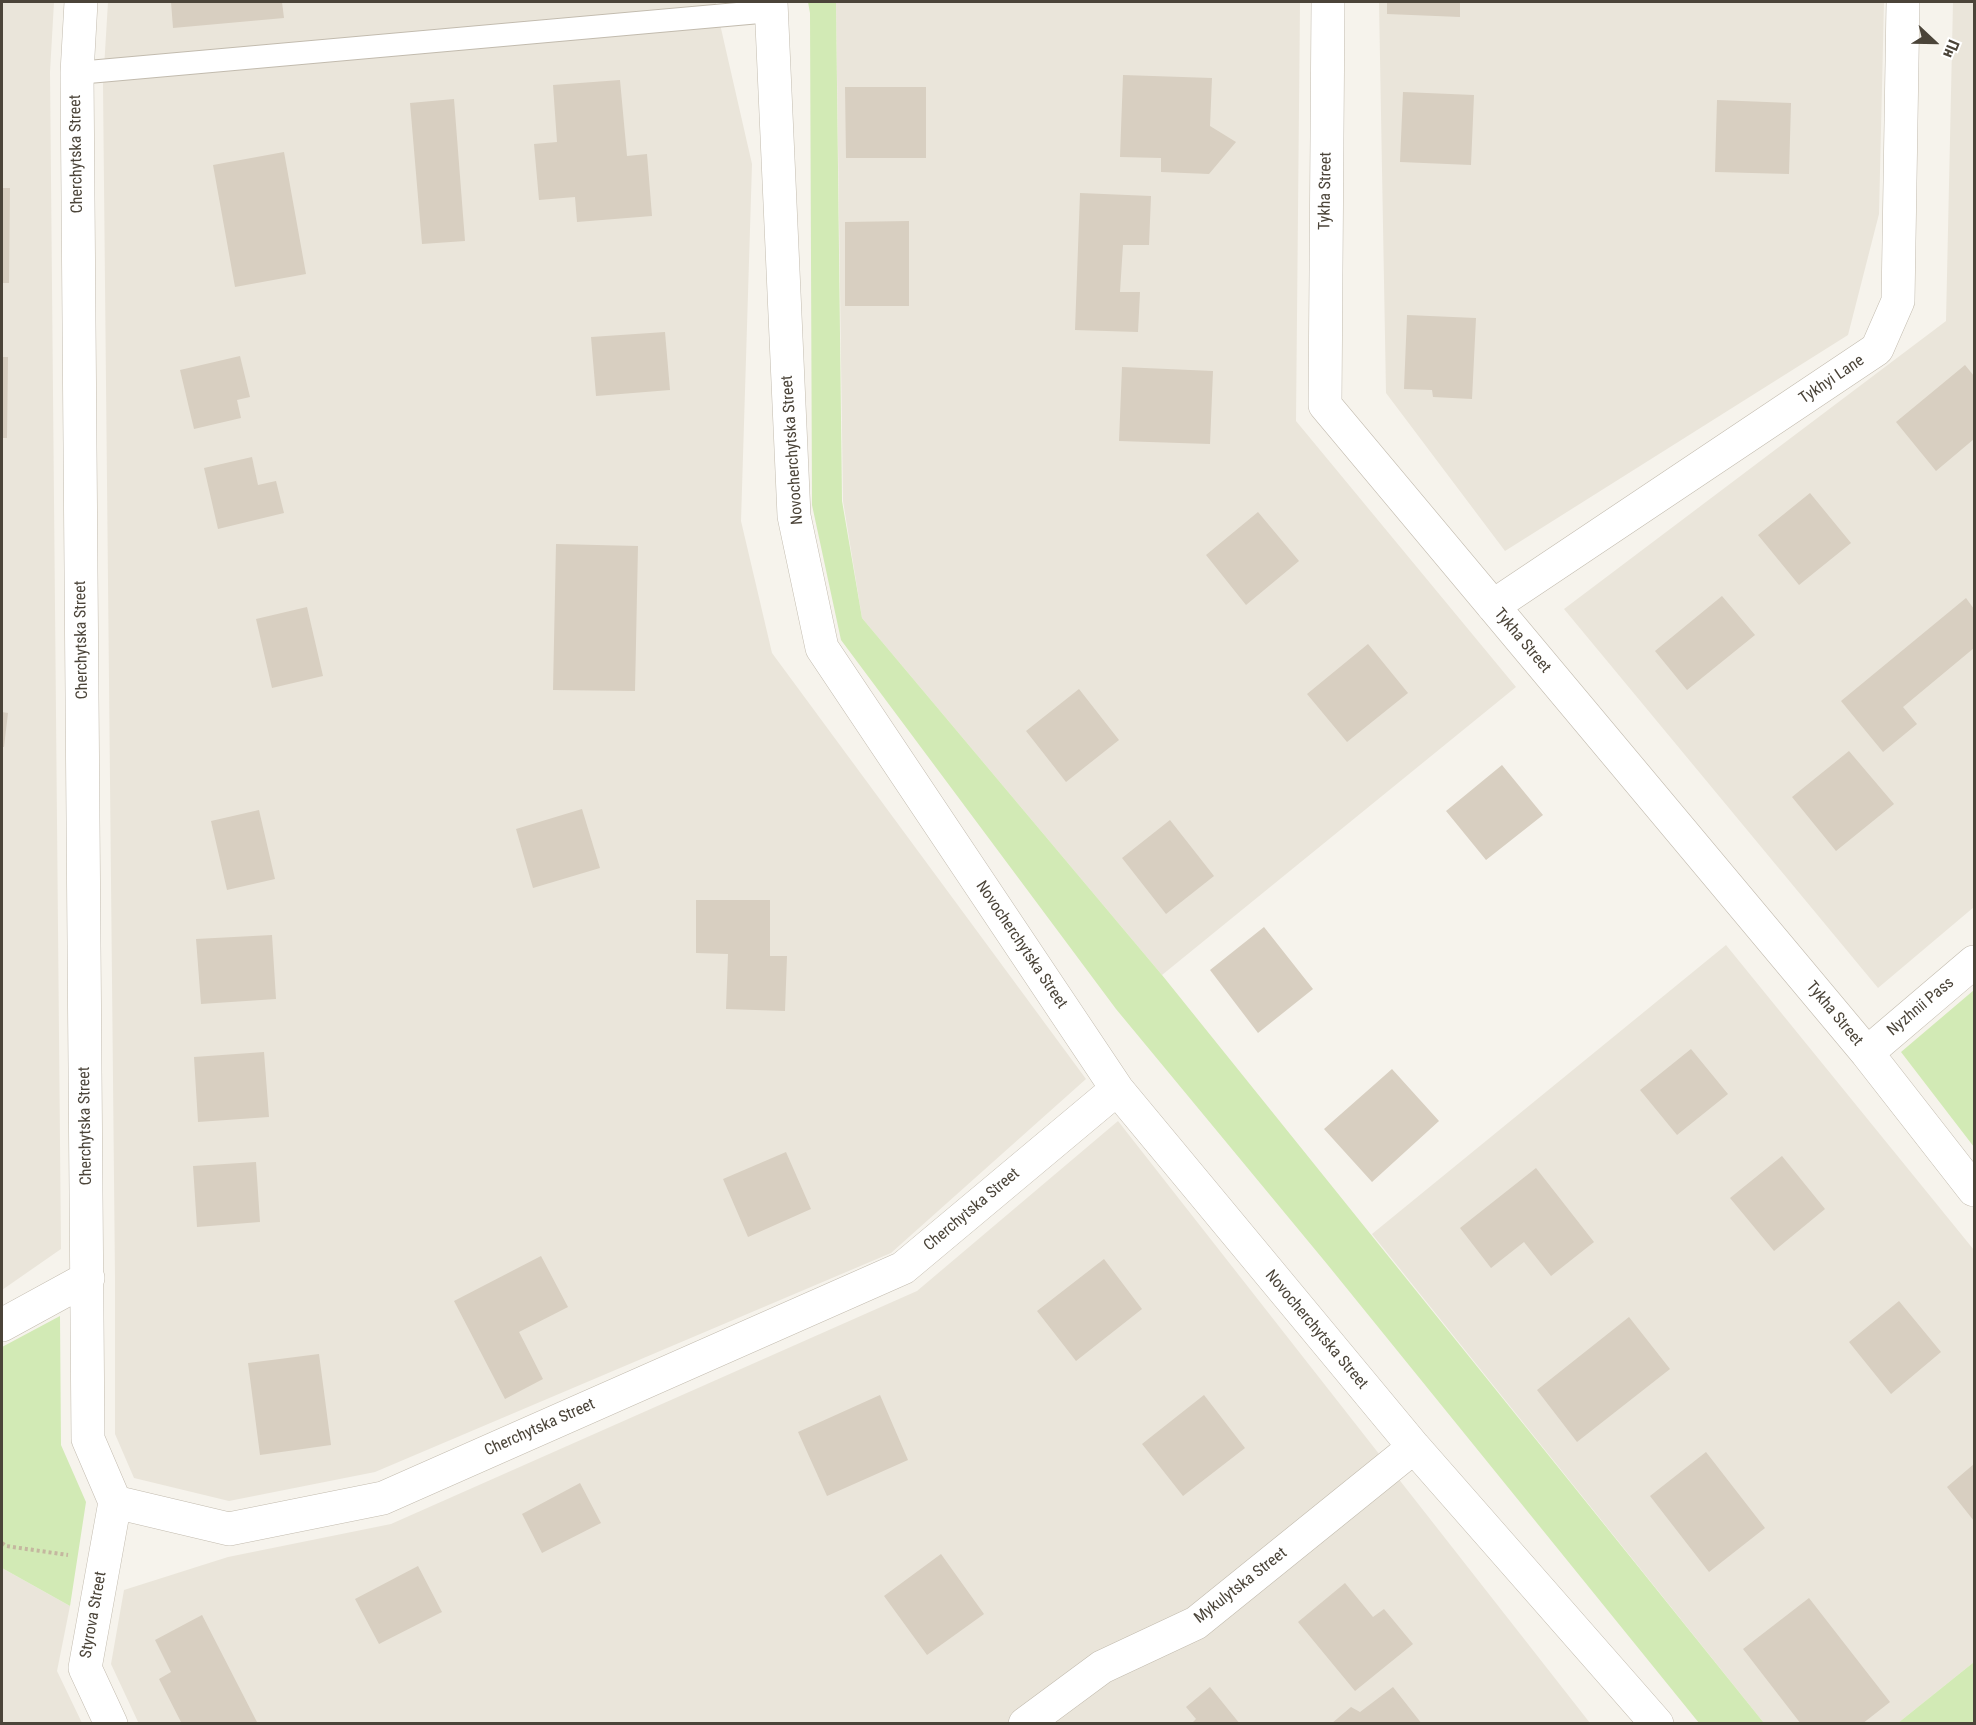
<!DOCTYPE html>
<meta charset="utf-8">
<style>
body{margin:0}
#map{position:relative;width:1976px;height:1725px;overflow:hidden;background:#f6f3ec;font-family:"Roboto Condensed",sans-serif}
canvas{display:block}
.frame{position:absolute;inset:0;border:3px solid #4b4439;pointer-events:none}
.north{position:absolute;left:1904px;top:12px;width:60px;height:60px;-webkit-text-stroke:4px #fff;paint-order:stroke;rotate:112deg;font-size:16px;font-weight:700;line-height:24px;text-align:center;color:#4b4439}
.north::after{content:'';display:block;margin:auto;width:21px;height:27px;background:#4b4439;clip-path:polygon(50% 0,100% 100%,50% 72%,0 100%)}
</style>
<div id="map">
<canvas width="1976" height="1725"></canvas>
<div class="frame"></div>
<div class="north">Пн</div>
</div>
<script>
const context = document.querySelector('canvas').getContext('2d');
context.lineJoin = 'round';
function fill(path, color) { context.fillStyle = color; context.fill(path, 'evenodd'); }
const toPath = rows => new Path2D(rows.map(r => 'M' + r).join(''));
function strokePath(path, color, width, dash) { context.strokeStyle = color; context.lineWidth = width; context.lineCap = dash ? 'butt' : 'round'; context.setLineDash(dash || []); context.stroke(path); }
function write(font, color, halo, rows, align = 'center') {
  context.font = font + ' "Roboto Condensed",sans-serif'; context.lineWidth = 5; context.setLineDash([]); context.textBaseline = 'middle'; context.strokeStyle = halo; context.fillStyle = color; for (const [text, x, y, turn = 0] of rows) {
    context.save(); context.translate(x, y); context.rotate((+turn || 0) * Math.PI / 180); context.textAlign = isNaN(turn) ? turn : align; if (halo) context.strokeText(text, 0, 0); context.fillText(text, 0, 0); context.restore();
  }
}
const residential = toPath([
 [2,2,54,2,50,72,61,1249,2,1290],
 [108,2,716,2,717,11,752,164,741,521,772,653,1086,1079,891,1253,375,1472,229,1501,134,1478,115,1434,115,1278,103,85],
 [836,2,1300,2,1296,421,1516,687,1162,975,862,618,843,501],
 [1379,2,1884,2,1879,214,1848,335,1505,551,1386,393],
 [1953,2,1974,2,1974,907,1878,988,1564,609,1946,321],
 [1726,945,1974,1250,1974,1662,1898,1723,1764,1723,1372,1234],
 [1118,1121,1590,1723,139,1724,111,1664,124,1590,228,1557,391,1524,917,1291],
 [2,1568,70,1606,57,1671,82,1723,2,1723]
]);
const green = toPath([
 [808,2,836,2,842,501,862,618,1162,975,1764,1723,1699,1723,1327,1264,1116,1009,841,640,812,505,810,13],
 [1974,990,1974,1147,1901,1052],
 [60,1316,61,1445,86,1502,70,1606,2,1568,2,1347],
 [1974,1662,1974,1723,1898,1723]
]);
const building = toPath([
 [171,2,282,2,284,18,173,28],
 [1387,2,1460,2,1460,17,1387,14],
 [1123,75,1212,78,1210,126,1236,142,1209,174,1161,172,1161,158,1120,157],
 [620,80,627,156,647,154,652,216,577,222,575,197,539,200,534,144,557,142,553,85],
 [845,87,926,87,926,158,846,158],
 [1403,92,1474,95,1471,165,1400,162],
 [454,99,465,241,422,244,410,103],
 [1717,100,1791,103,1789,174,1715,172],
 [284,152,306,274,235,287,213,165],
 [2,188,10,188,9,283,2,283],
 [1080,193,1151,196,1149,245,1123,245,1120,292,1140,292,1138,332,1075,330],
 [909,221,909,306,845,306,845,222],
 [1407,315,1476,318,1472,399,1433,397,1432,390,1404,389],
 [665,332,670,390,596,396,591,337],
 [240,356,250,397,237,400,241,418,194,429,180,370],
 [2,357,8,357,7,438,2,438],
 [1965,365,1974,376,1974,439,1936,471,1896,422],
 [1122,367,1213,371,1210,444,1119,441],
 [252,457,258,485,276,481,284,513,218,529,204,468],
 [1810,493,1851,543,1799,585,1758,535],
 [1258,512,1299,561,1246,605,1206,555],
 [556,544,638,546,635,691,553,690],
 [1722,596,1755,635,1687,690,1655,651],
 [1966,598,1974,609,1974,648,1903,707,1917,724,1883,752,1841,701],
 [307,607,323,676,272,688,256,619],
 [1368,644,1408,693,1347,742,1307,694],
 [1079,689,1119,740,1066,782,1026,731],
 [2,712,8,713,4,747,2,747],
 [1849,751,1894,804,1836,851,1792,797],
 [1502,765,1543,815,1486,860,1446,811],
 [582,809,600,868,533,888,516,829],
 [259,810,275,879,227,890,211,821],
 [1170,820,1214,876,1166,914,1122,858],
 [696,900,770,900,770,956,787,956,785,1011,726,1009,728,954,696,953],
 [1264,927,1313,989,1258,1033,1210,970],
 [272,935,276,999,201,1004,196,939],
 [1691,1049,1728,1094,1677,1135,1640,1090],
 [264,1052,269,1117,198,1122,194,1057],
 [1392,1069,1439,1121,1372,1182,1324,1129],
 [786,1152,811,1209,748,1237,723,1179],
 [1782,1156,1825,1209,1774,1251,1730,1198],
 [256,1162,260,1222,197,1227,193,1166],
 [1536,1168,1594,1242,1551,1276,1524,1242,1491,1268,1460,1228],
 [541,1256,568,1307,519,1332,543,1379,505,1399,454,1301],
 [1104,1259,1142,1309,1076,1361,1037,1311],
 [1899,1301,1941,1352,1891,1394,1849,1342],
 [1629,1317,1670,1369,1577,1442,1537,1390],
 [319,1354,331,1445,260,1455,248,1363],
 [880,1395,908,1460,827,1496,798,1432],
 [1204,1395,1245,1448,1183,1496,1142,1444],
 [1706,1452,1765,1528,1709,1572,1650,1496],
 [1974,1464,1974,1521,1947,1487],
 [580,1483,601,1523,542,1553,522,1514],
 [941,1554,984,1614,927,1655,884,1596],
 [418,1566,442,1612,379,1644,355,1599],
 [1345,1583,1373,1617,1384,1609,1413,1644,1355,1691,1298,1622],
 [1809,1598,1890,1702,1862,1724,1801,1724,1743,1649],
 [202,1615,258,1724,182,1724,159,1679,171,1672,155,1640],
 [1210,1687,1240,1724,1191,1724,1196,1719,1186,1707],
 [1393,1687,1422,1724,1331,1724,1351,1707,1360,1712]
]);
const path = toPath([
 [2,1543,6,1546,68,1555]
]);
const service = toPath([
 [77,73,771,11]
]);
const minor = toPath([
 [81,2,77,73,88,1439,115,1502,229,1529,383,1498,903,1268,1117,1089],
 [771,2,794,516,822,648,1117,1089,1414,1447,1657,1724],
 [1328,2,1325,405,1867,1053,1974,1190],
 [1493,606,1877,349,1898,301,1903,2],
 [1867,1053,1974,962],
 [2,1325,88,1278],
 [111,1724,85,1668,115,1502],
 [1025,1724,1102,1667,1196,1623,1414,1447]
]);
const streetNames = [
 ["Cherchytska Street",77,154,-91],
 ["Tykha Street",1326,191,-89],
 ["Tykhyi Lane",1832,380,-34],
 ["Novocherchytska Street",793,450,-94],
 ["Cherchytska Street",82,640,-91],
 ["Tykha Street",1522,641,50],
 ["Novocherchytska Street",1021,945,56],
 ["Nyzhnii Pass",1921,1007,-40],
 ["Tykha Street",1834,1014,50],
 ["Cherchytska Street",86,1126,-91],
 ["Cherchytska Street",972,1210,-40],
 ["Novocherchytska Street",1316,1330,50],
 ["Cherchytska Street",540,1428,-24],
 ["Mykulytska Street",1241,1586,-38],
 ["Styrova Street",94,1615,-80]
];
fill(residential, '#eae5da');
fill(green, '#d2eab5');
fill(building, '#d8cfc1');
strokePath(service, '#c2bbae', 24);
strokePath(minor, '#c2bbae', 34);
strokePath(path, '#c4b79f', 4, [3, 3]);
strokePath(service, '#fff', 22);
strokePath(minor, '#fff', 33);
write('16px', '#4b4439', '#fff', streetNames);
</script>
